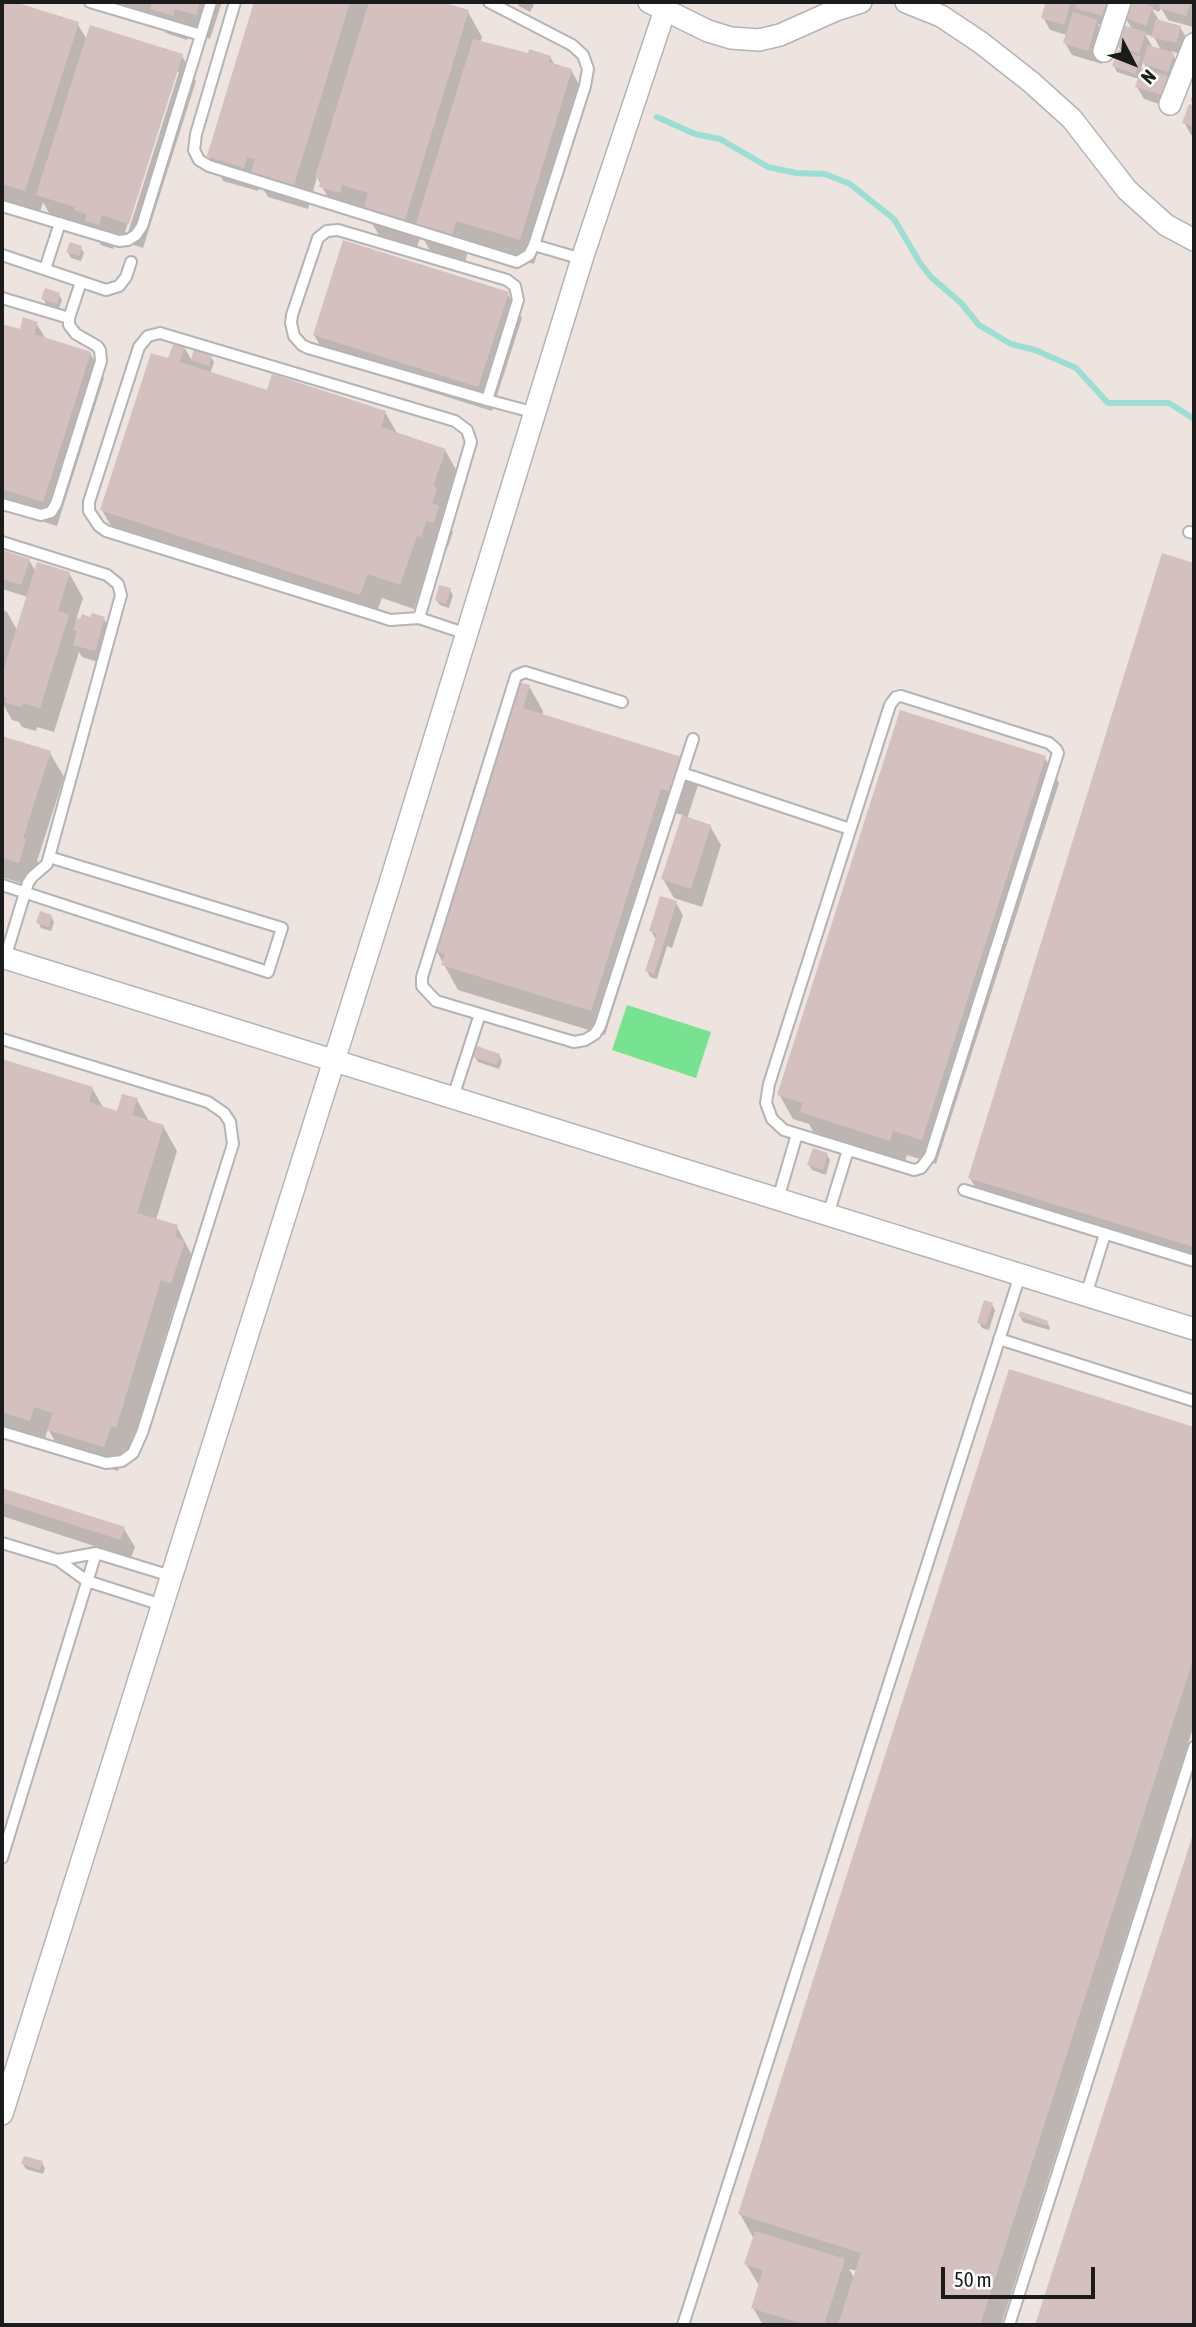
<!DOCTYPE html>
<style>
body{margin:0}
#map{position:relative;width:1196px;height:2327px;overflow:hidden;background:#ede3df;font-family:"Asap Condensed",sans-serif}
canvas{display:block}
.frame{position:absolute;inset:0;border:4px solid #1b1b1b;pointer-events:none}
.north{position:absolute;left:1098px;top:28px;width:70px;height:70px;-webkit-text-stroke:5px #fff;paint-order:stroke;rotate:132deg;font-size:19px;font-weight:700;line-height:28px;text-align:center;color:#1b1b1b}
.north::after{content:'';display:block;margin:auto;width:24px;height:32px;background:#1b1b1b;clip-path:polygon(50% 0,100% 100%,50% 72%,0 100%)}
.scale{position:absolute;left:941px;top:2267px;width:154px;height:32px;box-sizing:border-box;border:4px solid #1b1b1b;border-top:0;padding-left:9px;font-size:21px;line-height:24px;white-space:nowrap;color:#1b1b1b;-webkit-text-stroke:5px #fff;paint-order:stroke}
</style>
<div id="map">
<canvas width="1196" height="2327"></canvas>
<div class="frame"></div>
<div class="north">N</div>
<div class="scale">50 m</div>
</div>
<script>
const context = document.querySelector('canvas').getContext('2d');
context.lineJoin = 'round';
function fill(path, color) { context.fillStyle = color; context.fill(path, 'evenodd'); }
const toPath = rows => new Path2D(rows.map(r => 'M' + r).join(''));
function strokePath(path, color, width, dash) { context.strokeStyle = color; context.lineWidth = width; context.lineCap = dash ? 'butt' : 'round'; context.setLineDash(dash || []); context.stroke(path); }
const pitch = toPath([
 [627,1005,711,1032,696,1078,612,1050]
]);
const shadow = toPath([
 [2,2,9,2,77,23,87,40,182,56,196,81,143,248,116,239,113,249,101,245,96,236,53,220,43,202,39,215,2,203],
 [176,72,179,72,128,233,125,232],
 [122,2,222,2,210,39,189,33,187,40,166,33,160,24,129,14],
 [256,2,446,2,448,6,468,12,482,37,480,43,529,55,550,57,555,65,571,70,585,95,534,264,470,245,465,262,431,252,421,235,417,247,379,235,365,212,356,209,353,217,335,211,317,177,308,209,268,197,260,184,258,191,223,181,209,156],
 [517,2,531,2,534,5,530,12,519,6],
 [1048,2,1108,2,1114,11,1109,28,1098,24,1108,49,1102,64,1072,55,1065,43,1067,35,1050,30,1043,17],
 [1131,2,1194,2,1193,27,1168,20,1161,8,1159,12,1152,9,1160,22,1180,27,1187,39,1183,55,1171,51,1180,67,1168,107,1144,99,1137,87,1139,79,1117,72,1114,66,1123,53,1118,46,1132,29,1125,17],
 [1145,34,1154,37,1162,52,1151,48,1152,46],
 [1143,62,1149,72,1141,69],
 [1194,91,1194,106,1191,100],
 [1190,107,1194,108,1194,136,1191,135,1184,122],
 [81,248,84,253,81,261,71,258,68,252],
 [507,293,522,318,492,411,329,360,314,335],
 [59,295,62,300,59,308,46,304,43,298],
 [36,323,46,339,90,353,104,378,57,526,2,509,2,326,21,332],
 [184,347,192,361,196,351,211,357,214,362,210,374,268,393,385,412,398,435,445,450,459,475,447,523,453,532,448,547,440,545,435,561,431,559,414,609,382,598,374,619,116,535,102,510,169,360],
 [2,552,29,560,36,572,69,573,83,598,76,620,104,619,111,631,101,663,82,657,79,652,54,732,37,727,36,731,22,727,19,722,12,720,2,702,2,610,7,612,17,630,28,597,2,589],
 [1164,555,1194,565,1194,1267,984,1203,970,1178],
 [450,590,453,595,449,608,440,605,436,600],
 [529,686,543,711,542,716,684,760,698,785,687,819,710,826,721,845,702,907,674,898,663,879,683,815,675,813,605,1035,458,990,436,950],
 [2,737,50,753,64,777,37,861,40,865,33,887,2,877],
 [1045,758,1059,783,936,1164,907,1155,904,1165,816,1137,809,1124,793,1119,779,1094],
 [676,903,683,915,672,948,667,946,657,979,650,977,647,971,657,941,651,931],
 [51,916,54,922,51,931,41,928,38,922],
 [499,1055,502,1061,499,1069,478,1062,475,1057],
 [2,1061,92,1088,104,1109,118,1113,137,1100,150,1123,163,1126,177,1151,156,1220,177,1227,198,1267,185,1307,175,1304,130,1452,124,1450,118,1471,63,1455,48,1429,43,1445,2,1432],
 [827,1155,830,1160,826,1175,812,1170,809,1165],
 [992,1305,995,1310,989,1330,982,1328,979,1322],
 [1020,1316,1047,1322,1050,1328,1049,1330,1023,1322],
 [1010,1371,1194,1429,1194,1725,1001,2325,763,2325,753,2308,760,2287,746,2264,754,2239,740,2214],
 [849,2269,857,2271,855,2279],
 [2,1490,124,1529,135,1547,131,1558,2,1516],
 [1194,1835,1194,2325,1037,2325],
 [42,2163,45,2168,43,2174,26,2169,23,2164]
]);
const stream = toPath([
 [657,117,695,134,720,139,768,167,796,173,825,174,850,184,894,219,920,263,931,277,961,303,979,325,1011,344,1035,350,1076,368,1108,403,1169,403,1194,419]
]);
const building = toPath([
 [2,2,15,2,79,22,25,191,2,184],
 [152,2,200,2,196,15,175,9,173,16,150,9],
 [254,2,350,2,294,185,251,172,255,159,247,157,244,168,207,156],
 [369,2,446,2,445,3,469,10,404,223,363,211,368,193,342,185,340,193,319,187,321,179,315,177],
 [1046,2,1071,2,1064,25,1041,18],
 [1077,2,1107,2,1102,16,1075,8],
 [1129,2,1139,2,1153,7,1146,26,1123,17],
 [1161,2,1190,2,1186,16,1159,8],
 [1073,12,1097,20,1088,51,1063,43],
 [1156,19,1181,26,1176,43,1151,37],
 [90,25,183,54,129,224,102,215,99,225,85,221,87,214,74,210,75,207,36,195],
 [1123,25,1146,32,1139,53,1116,46],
 [473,39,528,53,529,49,551,56,549,62,572,69,520,240,456,221,451,238,415,227],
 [1148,45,1174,53,1168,72,1142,63],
 [1118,50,1141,57,1135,74,1112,66],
 [1141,68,1167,76,1162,95,1135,87],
 [1189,104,1194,106,1194,127,1182,123],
 [343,240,509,292,478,387,313,335],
 [70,242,82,246,79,256,66,252],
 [45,288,60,293,57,304,41,299],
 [23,317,38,322,34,334,91,352,43,502,2,489,2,324,20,329],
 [174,342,185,346,180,362,267,390,272,374,386,411,381,427,446,449,433,486,437,488,432,503,439,506,434,523,426,521,421,537,417,536,400,585,368,574,360,595,100,510,151,353,168,358],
 [194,349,212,355,209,366,191,360],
 [2,550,30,559,21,585,2,579],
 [1162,553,1194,563,1194,1247,968,1178],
 [37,562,70,572,58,611,69,615,40,708,23,703,22,707,6,703,7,698,2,697,2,675],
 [439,585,451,588,446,604,435,600],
 [92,613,105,617,95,651,73,645,77,631,73,630,77,618,80,619,82,614,90,617],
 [519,682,530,685,523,708,685,758,674,793,661,789,591,1011,441,965,445,954,434,950],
 [900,710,1046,756,922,1140,893,1131,890,1141,800,1112,803,1103,777,1095],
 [2,736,51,751,23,838,26,839,19,863,2,858],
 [682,815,711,825,691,889,661,879],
 [660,896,677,901,654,974,645,971,657,934,649,931],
 [40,911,52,915,49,927,36,923],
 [477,1046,500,1054,497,1065,473,1057],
 [2,1059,93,1087,89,1102,117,1111,122,1094,138,1098,132,1115,164,1125,137,1213,178,1225,175,1237,185,1241,171,1283,161,1280,116,1428,111,1426,104,1447,47,1430,53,1413,34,1407,30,1421,2,1412],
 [813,1148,828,1153,823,1170,807,1165],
 [984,1300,993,1303,986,1325,977,1323],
 [1020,1311,1048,1321,1047,1326,1018,1316],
 [1009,1369,1194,1427,1194,1657,980,2325,838,2325,861,2253,738,2214],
 [2,1488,125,1527,121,1540,2,1502],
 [1194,1831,1194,2325,1035,2325],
 [24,2156,43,2161,40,2170,21,2164],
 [755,2231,845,2259,824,2325,806,2325,751,2308,763,2270,744,2264]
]);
const lane = toPath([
 [90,2,201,35,211,2],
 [235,2,196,134,194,150,199,160,209,166,517,262,529,255,534,245,585,86,588,69,583,55,572,45,489,2],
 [2,206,119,241,128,240,136,235,142,226,201,35],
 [534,245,582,259],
 [2,255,106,290,119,286,126,277,131,262],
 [45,269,60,223],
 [2,298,69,318],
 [487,400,518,300,515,286,507,280,338,230,327,231,318,238,292,315,291,323,294,336,302,345,308,348,487,400,536,413],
 [2,504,41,515,51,512,56,504,101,361,100,350,97,346,76,334,69,325,69,318,81,282],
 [1189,532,1194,533],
 [2,542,107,575,118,584,121,595,49,857,47,864,32,877,28,883,5,958],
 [419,618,471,442,467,430,455,421,160,333,148,336,139,347,89,502,89,511,99,526,106,531,378,616,390,620,419,618,467,634],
 [901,696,1049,743,1056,749,1058,753,930,1156,921,1168,914,1170,784,1130,772,1119,766,1103,769,1084,890,705,896,697,901,696],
 [622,702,525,672,516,676,422,977,422,986,436,1001,574,1042,585,1040,595,1034,600,1026,693,739],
 [682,773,850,829],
 [2,885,268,972,282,928,49,857],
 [2,1039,208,1102,224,1113,230,1122,233,1144,142,1433,133,1453,122,1461,106,1463,2,1432],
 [453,1097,480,1014],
 [964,1190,1194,1261],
 [778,1199,797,1134],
 [828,1215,848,1150],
 [1086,1295,1105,1234],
 [999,1339,1194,1401],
 [2,1543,58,1560,87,1581,162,1605],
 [58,1560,96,1553,171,1576],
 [2,1858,96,1553],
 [683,2325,1020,1275],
 [1009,2325,1194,1747]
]);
const street = toPath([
 [649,2,708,31,731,38,759,40,780,35,836,10,861,2],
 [906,2,941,16,980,42,1031,82,1072,119,1127,190,1166,225,1194,240],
 [1104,51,1120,2],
 [1170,104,1194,44],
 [2,957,1194,1329],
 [2,2114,390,883,582,259,665,10]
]);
fill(pitch, '#77e290');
fill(shadow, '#0003');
strokePath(stream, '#9cded4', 6);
fill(building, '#d4c1bf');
strokePath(lane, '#b4b4b4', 14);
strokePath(street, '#b4b4b4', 24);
strokePath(lane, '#fff', 10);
strokePath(street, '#fff', 21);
</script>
